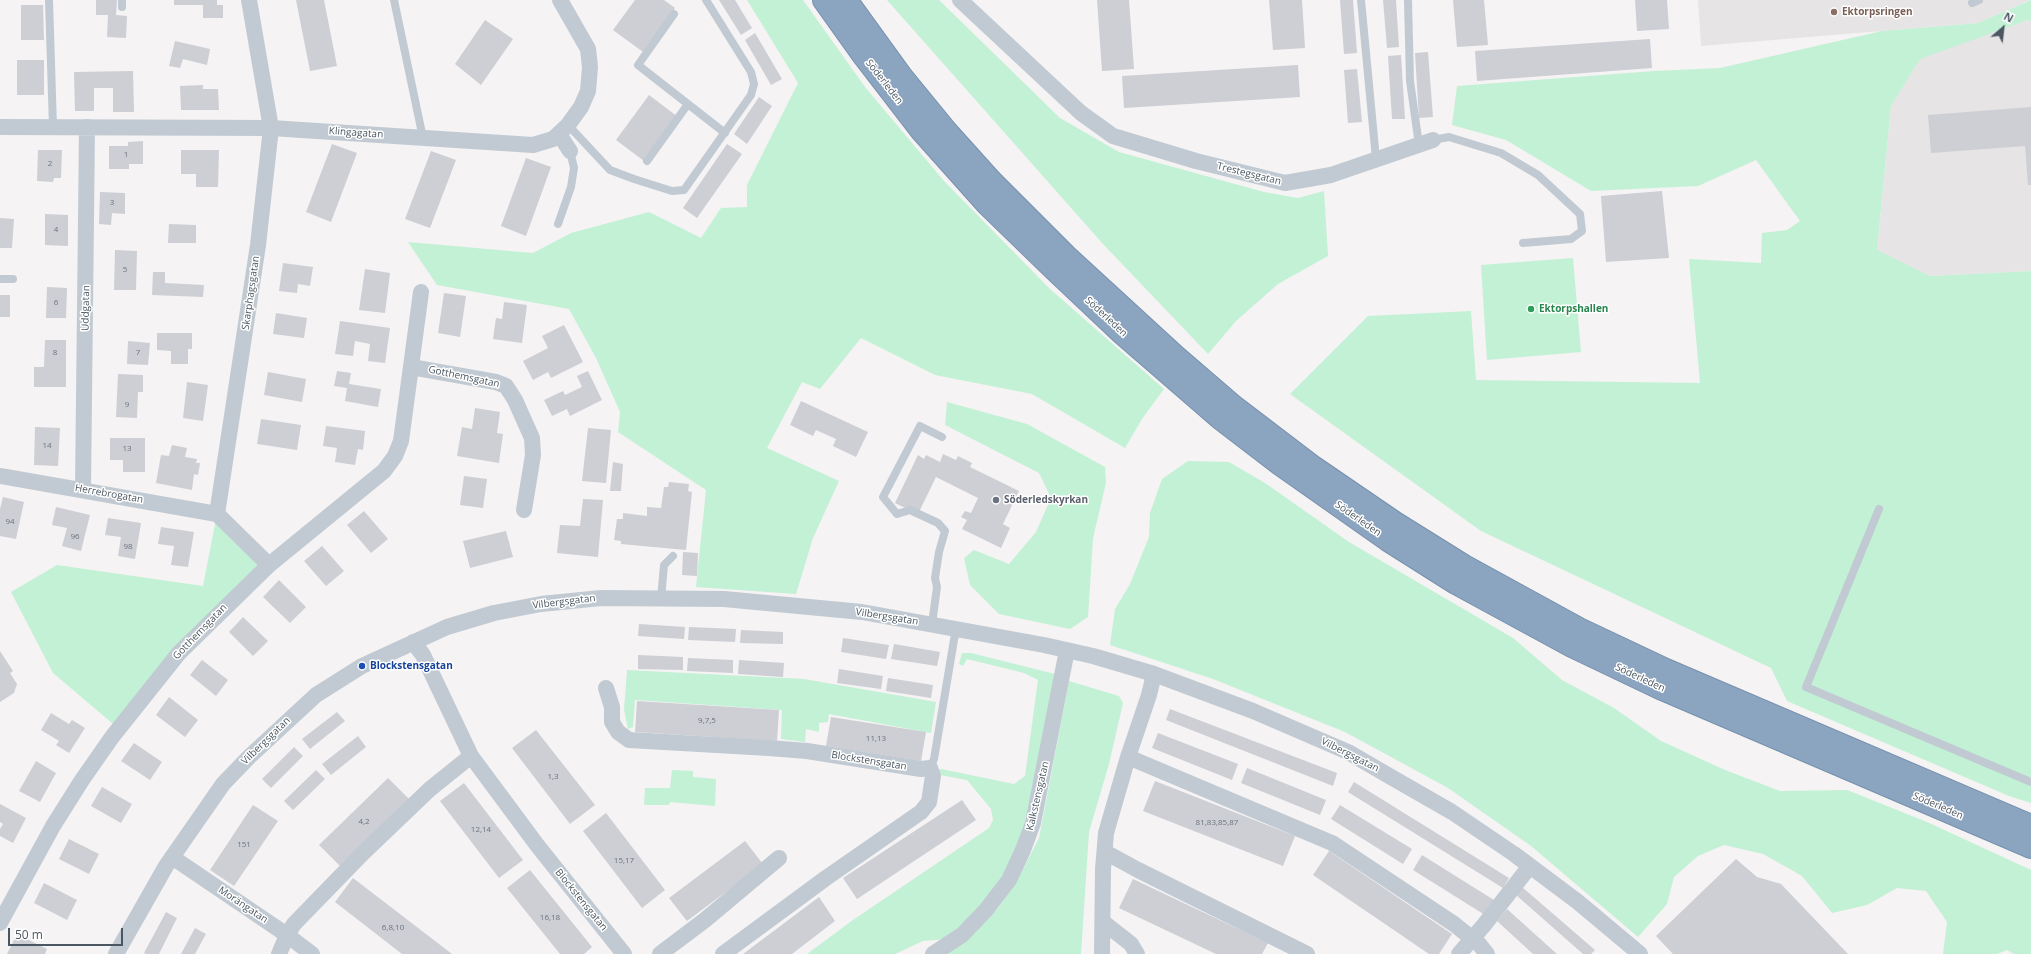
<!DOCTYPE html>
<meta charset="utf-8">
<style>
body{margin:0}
#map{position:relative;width:2031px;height:954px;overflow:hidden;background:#f5f3f3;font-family:"Open Sans",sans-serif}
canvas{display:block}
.north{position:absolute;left:1983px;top:8px;width:40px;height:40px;-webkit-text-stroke:3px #fff;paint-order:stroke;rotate:28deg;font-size:11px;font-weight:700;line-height:16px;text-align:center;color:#4a5661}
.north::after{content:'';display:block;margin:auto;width:14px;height:18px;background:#4a5661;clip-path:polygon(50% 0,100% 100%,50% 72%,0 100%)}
.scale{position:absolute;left:8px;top:928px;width:115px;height:18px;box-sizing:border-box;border:2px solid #4a5661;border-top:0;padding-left:5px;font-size:12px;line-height:14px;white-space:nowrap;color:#4a5661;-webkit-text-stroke:3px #fff;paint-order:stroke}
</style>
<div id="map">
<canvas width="2031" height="954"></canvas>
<div class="north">N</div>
<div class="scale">50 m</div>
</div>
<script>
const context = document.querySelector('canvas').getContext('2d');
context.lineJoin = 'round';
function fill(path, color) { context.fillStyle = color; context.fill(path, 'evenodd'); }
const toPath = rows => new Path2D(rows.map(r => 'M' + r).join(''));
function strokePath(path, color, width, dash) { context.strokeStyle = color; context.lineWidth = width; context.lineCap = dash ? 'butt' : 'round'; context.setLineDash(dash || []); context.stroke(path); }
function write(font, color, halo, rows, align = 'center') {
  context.font = font + ' "Open Sans",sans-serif'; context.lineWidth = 3; context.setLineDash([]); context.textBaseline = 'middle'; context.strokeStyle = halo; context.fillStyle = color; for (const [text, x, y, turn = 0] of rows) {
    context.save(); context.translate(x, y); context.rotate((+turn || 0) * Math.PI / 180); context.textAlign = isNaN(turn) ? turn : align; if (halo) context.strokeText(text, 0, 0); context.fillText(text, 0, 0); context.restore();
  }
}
const education = toPath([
 [1698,0,2030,0,1978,23,1701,46],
 [2028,20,2031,21,2031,271,1930,276,1877,251,1891,106,1920,58]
]);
const green = toPath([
 [747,0,803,0,865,87,944,181,1050,289,1164,389,1142,419,1125,448,1032,394,935,375,861,338,820,389,802,382,767,448,839,481,813,538,796,594,696,587,706,490,618,432,620,412,596,358,569,309,437,285,408,242,533,253,571,233,649,212,701,238,721,208,747,207,747,185,798,83],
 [887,0,939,0,1060,118,1119,152,1264,192,1298,198,1324,191,1328,256,1278,284,1236,321,1208,354,1103,244],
 [2031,0,2031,21,2028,20,1920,59,1891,106,1877,250,1930,276,2031,271,2031,803,2009,796,1787,701,1771,668,1481,531,1290,394,1368,316,1471,311,1476,380,1700,383,1689,259,1761,263,1762,233,1787,230,1800,221,1756,160,1698,186,1591,191,1506,140,1452,125,1457,86,1654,71,1720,68,1882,31,1978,23],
 [1573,258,1581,352,1487,360,1481,265],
 [947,402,1027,424,1105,467,1106,483,1093,538,1088,617,1070,629,999,614,970,585,964,558,974,550,1009,564,1036,532,1051,498,1039,473,945,425],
 [1188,461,1229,462,1265,483,1349,542,1513,638,1562,680,1614,708,1661,741,1725,770,1780,791,1847,790,1927,822,2031,870,2031,954,2014,954,2007,950,1997,954,1943,954,1947,922,1926,891,1897,888,1867,905,1832,913,1802,876,1763,854,1724,845,1698,856,1674,877,1667,904,1638,937,1531,846,1448,788,1345,732,1213,679,1110,645,1115,609,1130,584,1149,537,1150,513,1162,479],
 [217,514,269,565,119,729,53,673,11,592,57,565,203,586],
 [962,653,971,653,1055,674,1030,803,1020,841,1008,867,994,888,977,909,947,939,923,941,895,954,807,954,853,920,989,828,993,820,991,809,967,780,940,775,936,771,941,769,1014,784,1025,776,1038,680,1024,673,967,659,963,666,959,664],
 [627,670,804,679,936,702,931,733,829,714,828,722,819,723,819,732,806,729,805,742,781,739,782,710,635,700,633,727,628,729,624,710],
 [1069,681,1119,696,1123,703,1109,764,1089,832,1081,954,946,954,976,931,998,908,1016,883,1039,838],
 [672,770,693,771,693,777,716,779,715,806,670,802,669,805,644,805,645,788,670,788]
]);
const building = toPath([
 [96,0,117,0,116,15,127,16,126,38,107,37,108,15,96,15],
 [174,0,217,0,217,5,223,5,223,18,203,18,203,5,174,5],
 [296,0,324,0,337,66,310,71],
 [635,0,664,0,675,8,643,52,613,30],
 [719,0,735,0,752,28,741,35],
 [1097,0,1129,0,1134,69,1102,71],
 [1269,0,1302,0,1305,48,1273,50],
 [1340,0,1353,0,1357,53,1344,54],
 [1383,0,1396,0,1399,47,1387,48],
 [1453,0,1484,0,1488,45,1457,47],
 [1635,0,1667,0,1669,29,1637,31],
 [21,5,43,5,44,40,21,40],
 [485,20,513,39,481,85,455,64],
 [755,33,782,79,771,85,745,40],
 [1650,39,1652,68,1477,81,1475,51],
 [175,41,210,49,207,65,183,59,180,68,169,66],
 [1428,52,1433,117,1419,118,1415,53],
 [1401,55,1405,119,1392,119,1388,56],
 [17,60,44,60,44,95,17,95],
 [1298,65,1300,97,1124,108,1122,76],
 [1357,69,1362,122,1348,123,1344,70],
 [133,71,134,112,113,112,113,88,94,88,94,111,75,111,74,72],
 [203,85,203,89,218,89,219,110,181,110,180,86],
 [649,95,678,117,644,161,616,140],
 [759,97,772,106,747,144,734,134],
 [2031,107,2031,185,2028,185,2025,146,1931,153,1928,115],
 [143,141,143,164,129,164,129,169,109,169,109,146,128,146,128,142],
 [332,144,357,153,331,222,306,212],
 [727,144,742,154,697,218,683,208],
 [38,150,62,150,61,178,54,178,53,182,37,181],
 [181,150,219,150,218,187,196,187,196,174,181,174],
 [431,151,456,160,430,228,405,219],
 [526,158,551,167,526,236,501,226],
 [1662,191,1669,258,1606,262,1601,196],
 [100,192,125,193,125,214,112,213,111,225,99,224],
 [45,214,68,215,68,246,45,245],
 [0,218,14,219,12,248,0,248],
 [169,224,196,225,196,243,168,243],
 [115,250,137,251,136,290,114,290],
 [283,263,313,267,310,286,298,284,297,293,279,291],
 [365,269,390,273,385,313,359,310],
 [153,272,165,272,165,283,204,285,203,297,152,295],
 [47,287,67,288,66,318,46,318],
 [444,293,466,296,460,337,438,333],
 [0,295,10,295,10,317,0,317],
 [504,302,527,305,522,343,493,339,496,318,502,319],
 [276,313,307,318,304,338,273,334],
 [340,321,390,328,385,363,368,361,370,344,355,341,353,356,335,354],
 [564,325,583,362,551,378,548,372,533,380,523,361,548,348,542,336],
 [157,333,192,333,192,349,188,349,188,364,171,364,171,351,157,350],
 [45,340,66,340,66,387,34,387,34,367,44,367],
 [128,341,150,343,148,365,127,364],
 [337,371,351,373,349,384,381,389,378,407,345,401,347,388,334,386],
 [588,371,602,400,570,416,567,409,552,416,544,400,563,391,565,395,582,387,577,376],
 [268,372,306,379,302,402,264,395],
 [118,374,143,375,143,392,138,392,137,418,116,417],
 [187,382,208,385,203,421,183,418],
 [801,401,868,432,856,457,833,446,836,439,816,430,813,436,790,425],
 [475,408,500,412,497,433,503,434,499,463,457,456,462,427,472,429],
 [261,419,301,425,297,450,257,444],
 [326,426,365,431,363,450,358,449,355,465,335,462,337,448,323,446],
 [35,427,60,428,58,466,34,465],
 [588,428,611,430,606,483,582,481],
 [110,438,145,438,145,472,123,472,123,460,110,460],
 [172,445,187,448,185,457,197,459,196,463,200,463,198,475,194,474,192,490,156,483,161,455,169,456],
 [943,454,956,460,958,456,972,463,970,467,1019,491,1003,524,1010,528,1001,548,962,529,967,520,961,517,965,511,971,513,978,498,936,477,918,514,895,503,918,455,924,459,926,455,940,462],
 [613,462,623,464,621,491,610,491],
 [464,476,487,479,483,508,460,505],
 [669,482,689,484,688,491,692,492,686,550,621,544,621,541,614,540,617,519,623,519,623,513,647,516,647,507,661,508,664,487,668,487],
 [3,497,24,502,16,539,0,536,0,509],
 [583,499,603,500,598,557,557,553,560,525,580,526],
 [56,507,90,515,81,551,62,546,67,528,52,525],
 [364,511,388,539,371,553,347,525],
 [108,518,141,523,135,559,118,556,121,537,105,535],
 [161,527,194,532,188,567,171,565,174,546,158,544],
 [506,531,513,557,470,568,463,541],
 [322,546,344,571,326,586,304,561],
 [683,552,698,553,697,576,682,575],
 [279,580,306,607,290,623,263,597],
 [243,617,268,641,253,656,229,632],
 [639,624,685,627,684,639,638,636],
 [689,627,736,629,735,642,688,640],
 [741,630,783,632,783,644,740,643],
 [843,638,889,645,886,659,841,652],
 [894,644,940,652,937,666,891,659],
 [0,651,13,671,10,673,17,684,14,693,0,702],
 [638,655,683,657,683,670,638,669],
 [688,658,733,660,733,673,687,671],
 [202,660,228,680,216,696,190,675],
 [739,660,784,663,783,677,738,674],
 [839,669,883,676,881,689,837,683],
 [888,678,933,685,931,698,886,691],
 [169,697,198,720,185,737,156,715],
 [637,701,779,710,777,741,635,732],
 [1170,709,1337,773,1333,786,1166,720],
 [337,712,345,721,310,749,302,739],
 [51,713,69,724,72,720,85,728,69,753,56,745,59,741,41,730],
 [831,717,926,732,921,761,826,746],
 [536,730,595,805,570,824,512,748],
 [1158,733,1238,764,1232,780,1152,748],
 [358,736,366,747,331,775,322,764],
 [134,743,162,762,150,780,121,761],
 [294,747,303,756,271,788,262,779],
 [36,761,56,773,40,802,19,791],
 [1247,768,1326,800,1320,815,1241,783],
 [316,770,325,779,293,810,284,801],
 [388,778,409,799,340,866,319,845],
 [1155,781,1295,836,1283,866,1143,811],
 [1354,782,1509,878,1503,888,1348,792],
 [464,783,523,860,499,878,440,801],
 [102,787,132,804,121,823,91,806],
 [962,800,976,820,857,899,843,878],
 [0,804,26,818,13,843,0,836,0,829,3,824,0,822],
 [253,805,278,821,234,886,210,870],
 [1340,805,1412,849,1403,864,1331,819],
 [606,813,665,890,642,908,583,831],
 [69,839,99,854,89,874,59,859],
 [745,841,763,864,687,921,669,898],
 [1329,851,1452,934,1439,954,1429,954,1313,875],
 [1422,855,1494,900,1485,915,1413,870],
 [1736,859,1757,877,1781,884,1848,954,1673,954,1656,936],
 [530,870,592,947,584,954,560,954,507,888],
 [353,878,452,954,402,954,335,902],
 [1133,879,1268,943,1262,954,1216,954,1119,908],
 [44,883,77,900,67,920,34,903],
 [1522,887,1595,950,1591,954,1583,954,1516,895],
 [819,897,835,921,792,954,743,954],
 [1507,909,1557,954,1533,954,1497,921],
 [166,912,177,918,159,954,146,954,144,953],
 [195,928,206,934,195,954,181,954],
 [17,934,47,949,45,954,7,954]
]);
const lane = toPath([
 [49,0,53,127],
 [394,0,423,138],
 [1361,0,1376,159],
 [1408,0,1410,81,1419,145],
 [1972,3,1979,0],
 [122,7,122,0],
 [674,14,638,65,725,133],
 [568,125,610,170,634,179,672,191,684,190,751,95,754,84,751,72,706,0],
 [1433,140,1449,137,1501,153,1538,175,1580,214,1582,231,1571,239,1523,243],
 [647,161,688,104],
 [558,224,571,187,574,168,570,151],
 [0,279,13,279],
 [1879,509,1806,687,2031,782],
 [661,599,664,565,673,556],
 [932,624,937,587,935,578,939,552,945,531,938,523,910,510,897,514,883,497,920,426,942,437],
 [930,768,934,759,956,628]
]);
const street = toPath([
 [960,0,1081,113,1113,136,1196,161,1285,183,1331,175,1433,140],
 [0,127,271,128,533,145,553,139,568,125,581,107,588,91,590,67,588,49,560,0],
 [559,134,570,151],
 [411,367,496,382,506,386,515,400,532,438,533,455,524,510],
 [0,476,217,514],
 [83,489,87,127],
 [217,514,258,245,271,128,249,0],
 [217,514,269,565],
 [413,642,423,655,471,756,537,845,624,954],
 [606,688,612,707,612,722,618,732,629,740,769,748,807,751,921,769,930,768,933,776,929,802,921,812,826,878,723,954],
 [1128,757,1332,843,1454,924,1479,944,1487,954],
 [1105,852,1138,870,1307,954],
 [172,857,287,935,312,954],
 [1103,922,1131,944,1137,954],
 [0,923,53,826,82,780,112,737,179,653,269,565,384,471,395,456,401,441,421,292],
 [116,954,166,866,223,784,249,757,316,695,362,666,447,627,494,613,541,604,601,598,724,599,862,612,1044,645,1093,656,1154,674,1253,711,1348,752,1391,777,1452,812,1514,854,1578,902,1640,954],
 [279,954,287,935,294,924,363,853,430,789,471,756],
 [660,954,705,920,779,858],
 [933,954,962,935,986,910,1009,880,1023,850,1033,823,1067,650],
 [1102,954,1103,869,1106,833,1128,757,1149,695,1154,674],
 [1459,954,1484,925,1530,866]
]);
const highway = toPath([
 [824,0,864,56,921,130,988,205,1054,269,1123,334,1220,418,1280,464,1388,540,1456,583,1572,646,1660,688,2031,847],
 [846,0,901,76,946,131,991,181,1066,256,1175,356,1233,406,1313,467,1395,523,1464,566,1579,629,1666,670,2031,826]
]);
const markers = [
 [1834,12,4,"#8d6e63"],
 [1531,309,4,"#2e9e5b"],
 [996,500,4,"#6b7280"],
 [362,666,4,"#1a4fb4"]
];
const numberNames = [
 ["1",126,155],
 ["2",50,164],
 ["3",112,203],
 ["4",56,230],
 ["5",125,270],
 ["6",56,303],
 ["8",55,353],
 ["7",138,353],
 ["9",127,405],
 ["14",47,446],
 ["13",127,449],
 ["94",10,522],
 ["96",75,537],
 ["98",128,547],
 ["9,7,5",707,721],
 ["11,13",876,739],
 ["1,3",553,777],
 ["4,2",364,822],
 ["81,83,85,87",1217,823],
 ["12,14",481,830],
 ["151",244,845],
 ["15,17",624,861],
 ["16,18",550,918],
 ["6,8,10",393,928]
];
const educationNames = [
 ["Ektorpsringen",1842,12]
];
const streetNames = [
 ["Söderleden",884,82,52],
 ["Klingagatan",356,133,4],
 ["Trestegsgatan",1249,174,14],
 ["Skarphagsgatan",251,293,-82],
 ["Uddgatan",86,308,-89],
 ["Söderleden",1106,317,43],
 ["Gotthemsgatan",464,377,12],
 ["Herrebrogatan",109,494,10],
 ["Söderleden",1358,519,35],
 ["Vilbergsgatan",564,602,-7],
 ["Vilbergsgatan",887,617,9],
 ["Gotthemsgatan",200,632,-46],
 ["Söderleden",1640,678,25],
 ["Vilbergsgatan",266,741,-44],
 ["Vilbergsgatan",1350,755,27],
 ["Blockstensgatan",869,761,9],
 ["Kalkstensgatan",1038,796,-77],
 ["Söderleden",1938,806,23],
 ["Blockstensgatan",581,900,51],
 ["Morängatan",243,905,34]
];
const leisureNames = [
 ["Ektorpshallen",1539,309]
];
const worshipNames = [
 ["Söderledskyrkan",1004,500]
];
const transitNames = [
 ["Blockstensgatan",370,666]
];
fill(education, '#e6e4e5');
fill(green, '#c3f1d5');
fill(building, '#cdcfd5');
strokePath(highway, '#7690ad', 24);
strokePath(lane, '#c1cad2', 8);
strokePath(street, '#c1cad2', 16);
strokePath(highway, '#8ba5c1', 22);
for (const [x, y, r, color] of markers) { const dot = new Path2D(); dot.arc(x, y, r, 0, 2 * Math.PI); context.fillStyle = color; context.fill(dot); strokePath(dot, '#fff', 1.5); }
write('8px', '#6b747e', null, numberNames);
write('bold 10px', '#785e54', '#fff', educationNames, 'left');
write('10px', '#4a5661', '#fff', streetNames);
write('bold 10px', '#27864d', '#fff', leisureNames, 'left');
write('bold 10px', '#5b616d', '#fff', worshipNames, 'left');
write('bold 10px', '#164399', '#fff', transitNames, 'left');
</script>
